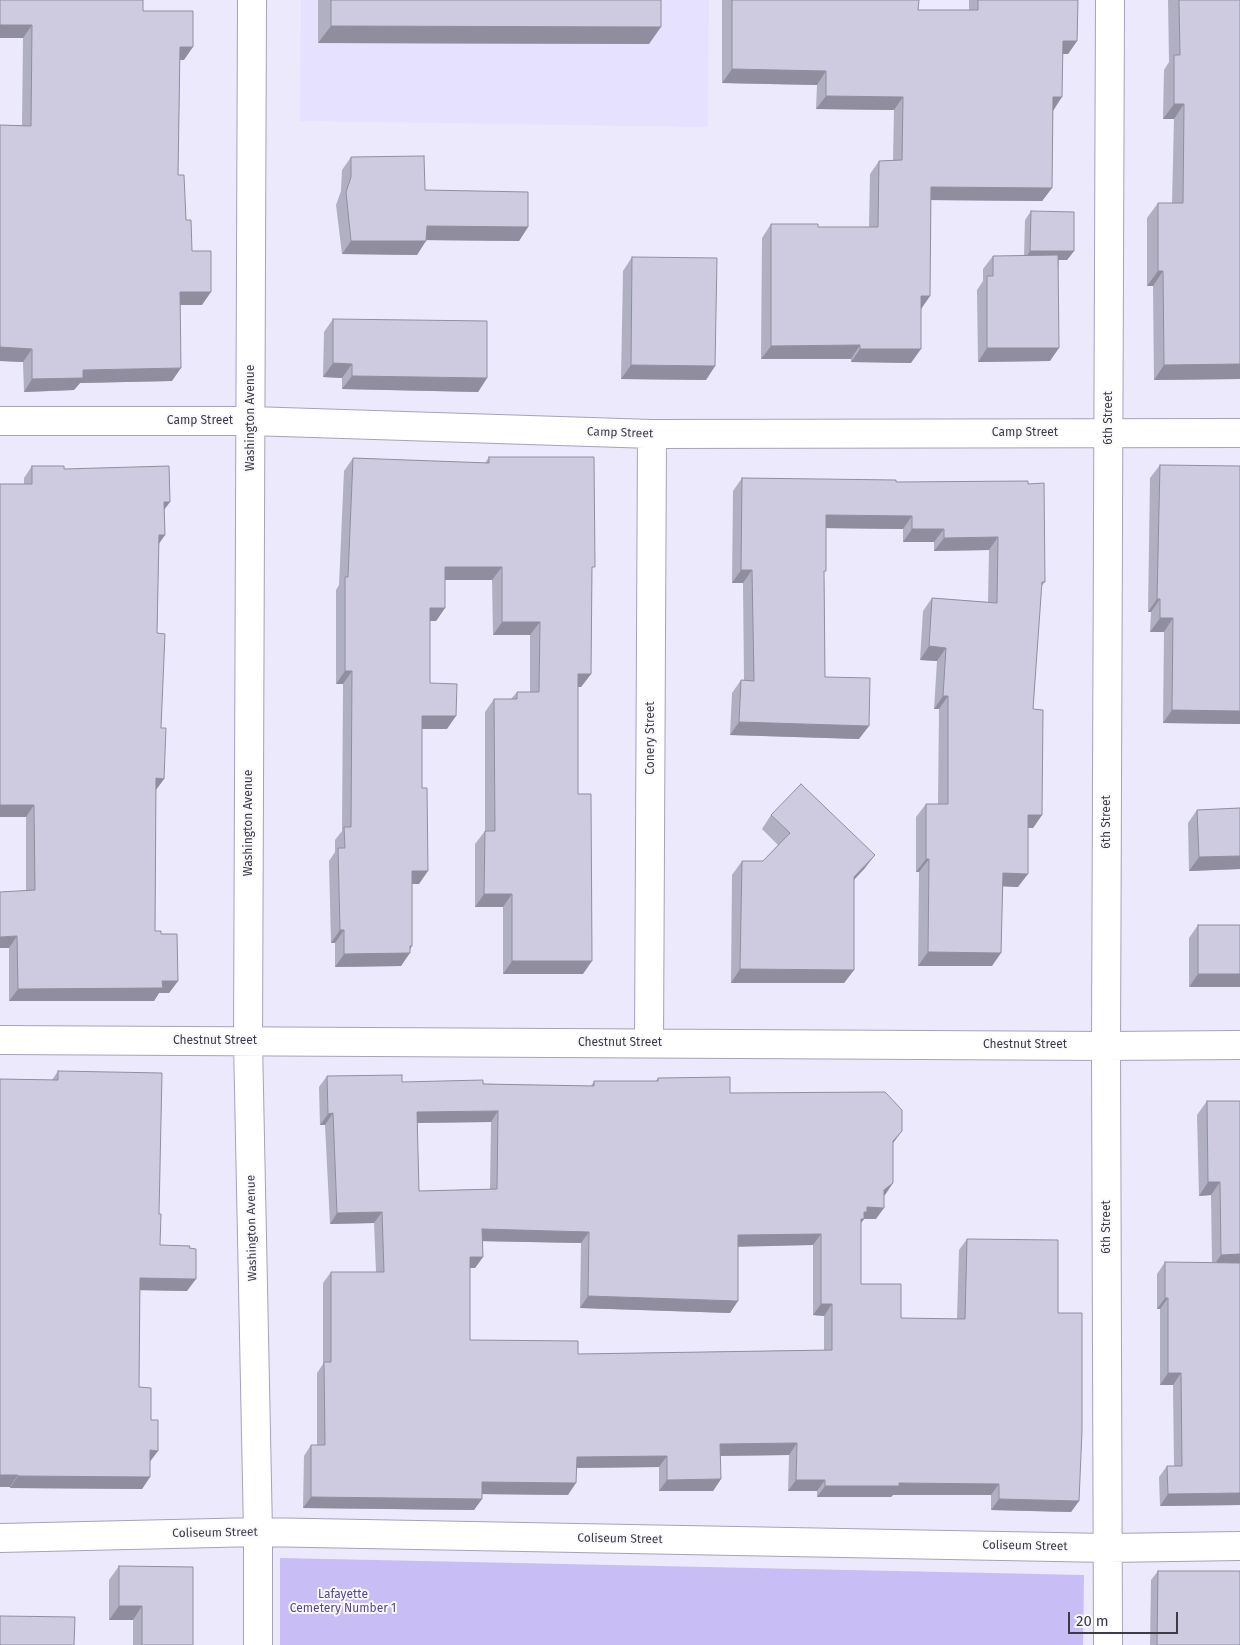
<!DOCTYPE html>
<style>
body{margin:0}
#map{position:relative;width:1240px;height:1645px;overflow:hidden;background:#ece9fc;font-family:"Fira Sans",sans-serif}
canvas{display:block}
.scale{position:absolute;left:1068px;top:1612px;width:110px;height:22px;box-sizing:border-box;border:2px solid #3d3b45;border-top:0;padding-left:6px;font-size:15px;line-height:18px;white-space:nowrap;color:#3d3b45;-webkit-text-stroke:4px #f9f9fd;paint-order:stroke}
</style>
<div id="map">
<canvas width="1240" height="1645"></canvas>
<div class="scale">20 m</div>
</div>
<script>
const context = document.querySelector('canvas').getContext('2d');
context.lineJoin = 'round';
function fill(path, color) { context.fillStyle = color; context.fill(path, 'evenodd'); }
const toPath = rows => new Path2D(rows.map(r => 'M' + r).join(''));
function strokePath(path, color, width, dash) { context.strokeStyle = color; context.lineWidth = width; context.lineCap = dash ? 'butt' : 'round'; context.setLineDash(dash || []); context.stroke(path); }
function write(font, color, halo, rows, align = 'center') {
  context.font = font + ' "Fira Sans",sans-serif'; context.lineWidth = 4; context.setLineDash([]); context.textBaseline = 'middle'; context.strokeStyle = halo; context.fillStyle = color; for (const [text, x, y, turn = 0] of rows) {
    context.save(); context.translate(x, y); context.rotate((+turn || 0) * Math.PI / 180); context.textAlign = isNaN(turn) ? turn : align; if (halo) context.strokeText(text, 0, 0); context.fillText(text, 0, 0); context.restore();
  }
}
const built = toPath([
 [301,0,709,0,708,127,300,121]
]);
const green = toPath([
 [280,1558,1084,1575,1083,1645,280,1645]
]);
const minor = toPath([
 [252,0,248,1041,258,1532,258,1645],
 [0,421,251,421,652,434,1240,433],
 [0,1040,1106,1046,1240,1045],
 [649,1043,652,434],
 [0,1538,258,1532,1108,1548,1240,1546],
 [1108,1645,1106,1046,1110,0]
]);
const wall = toPath([
 [0,0,143,11,184,60,180,60,178,175,202,305,180,305,172,381,80,383,74,390,24,392,23,362,0,361,0,125,22,125,23,38],
 [318,0,661,0,649,44,318,43],
 [722,0,919,0,918,10,969,10,969,0,1078,0,1077,41,1068,54,1063,54,1053,111,1052,188,1042,201,931,200,930,296,921,309,911,363,851,362,851,359,761,359,762,238,771,224,818,227,869,227,870,174,879,161,893,160,894,110,816,109,817,85,722,83],
 [1168,0,1240,0,1240,379,1154,380,1153,286,1147,286,1147,218,1158,203,1172,203,1174,119,1163,119,1164,70,1169,62],
 [351,157,425,190,528,227,519,241,426,240,417,255,342,254,336,205,341,191,342,170],
 [1031,211,1074,251,1067,260,1059,260,1050,361,978,362,977,290,983,281,983,269,993,256,1024,256,1025,220],
 [632,257,715,366,706,380,621,379,623,271],
 [333,319,487,378,478,392,342,389,342,378,323,377,324,332],
 [489,457,592,572,591,674,581,687,578,687,578,794,583,974,503,974,503,907,475,907,475,844,485,831,485,712,494,699,511,699,517,692,530,692,530,635,493,635,492,580,445,580,445,608,436,621,430,621,430,683,447,729,422,729,419,884,412,884,410,950,401,966,335,967,335,943,331,943,329,861,335,852,335,840,342,831,343,684,336,684,336,590,339,585,344,471,353,458,485,463],
 [1160,465,1240,724,1163,723,1164,632,1150,632,1151,612,1148,612,1150,478],
 [32,466,64,469,164,510,165,535,159,544,157,633,161,728,164,779,156,790,155,931,161,934,178,981,169,993,159,993,154,1001,9,1001,9,948,26,891,26,817,0,817,0,484,24,484,24,478],
 [742,478,896,482,1028,484,1045,582,1041,587,1033,709,1042,815,1033,828,1028,828,1018,887,1003,886,992,966,918,966,919,872,916,872,916,817,926,804,938,804,939,709,934,709,937,661,920,660,923,611,932,598,988,602,989,550,934,551,934,542,903,542,903,529,826,528,824,573,825,677,859,739,730,735,732,693,741,680,744,680,743,583,732,583,733,491],
 [1240,808,1240,869,1189,871,1188,823,1197,810],
 [771,815,865,868,854,880,854,970,844,983,731,983,732,875,742,861,763,861,778,845,762,829],
 [1198,925,1240,925,1189,987,1189,938],
 [58,1071,159,1214,160,1245,187,1291,140,1290,139,1387,150,1461,150,1477,142,1489,10,1488,10,1487,0,1487,0,1079,52,1080],
 [327,1076,402,1082,591,1086,594,1081,656,1081,658,1078,730,1093,893,1144,893,1183,884,1195,876,1219,864,1219,861,1223,861,1284,901,1318,957,1319,959,1250,967,1239,1058,1313,1079,1501,1071,1512,991,1510,991,1495,893,1495,891,1497,817,1497,817,1491,788,1491,789,1455,720,1456,721,1479,713,1491,659,1491,659,1467,577,1468,568,1495,482,1494,482,1499,474,1510,303,1508,304,1456,311,1445,317,1445,317,1373,323,1364,323,1283,331,1272,376,1272,374,1223,330,1224,325,1125,320,1125,319,1087],
 [491,1122,490,1189,419,1191,417,1123],
 [482,1241,581,1243,580,1308,730,1313,738,1246,813,1245,813,1315,824,1316,824,1350,578,1354,470,1340,470,1268,475,1268,483,1257],
 [1207,1101,1240,1101,1240,1505,1160,1506,1159,1477,1167,1466,1174,1466,1173,1385,1160,1385,1160,1309,1157,1309,1157,1274,1165,1262,1212,1263,1211,1195,1199,1196,1197,1115],
 [119,1566,193,1645,133,1645,133,1620,109,1620,109,1580],
 [1158,1571,1240,1645,1150,1645,1151,1580]
]);
const shadedWall = toPath([
 [0,25,32,25,23,38,0,38],
 [331,26,661,27,649,44,318,43],
 [1063,41,1077,41,1068,54,1054,54],
 [180,47,193,47,184,60,171,60],
 [732,69,826,71,817,85,722,83],
 [826,96,903,97,894,110,816,109],
 [1053,97,1062,97,1053,111],
 [1174,104,1184,104,1174,119,1163,119],
 [931,187,1052,188,1042,201,922,200],
 [427,226,528,227,519,241,417,240],
 [351,241,426,241,417,255,342,254],
 [1030,251,1074,251,1067,260,1024,260],
 [1158,271,1163,271,1153,286,1147,286],
 [180,292,211,292,202,305,171,305],
 [921,296,930,296,921,309],
 [860,345,851,359,761,359,771,346],
 [0,347,32,349,23,362,0,361],
 [987,348,1059,348,1050,361,978,362],
 [860,349,921,349,911,363,851,362],
 [333,363,352,364,342,378,323,377],
 [1240,364,1240,379,1154,380,1164,365],
 [631,365,715,366,706,380,621,379],
 [181,368,172,381,80,383,74,390,24,392,32,379,83,370],
 [352,376,487,378,478,392,342,389],
 [164,502,170,502,161,514],
 [826,515,912,516,903,529,817,528],
 [912,529,944,529,934,542,903,542],
 [159,535,165,535,156,547],
 [998,537,989,550,934,551,944,538],
 [445,567,502,567,492,580,436,580],
 [741,570,752,570,743,583,732,583],
 [1157,599,1160,599,1151,612,1148,612],
 [430,608,445,608,436,621,421,621],
 [1160,618,1173,618,1164,632,1150,632],
 [502,622,540,622,530,635,493,635],
 [929,646,946,648,937,661,920,660],
 [345,671,352,671,343,684,336,684],
 [578,674,591,674,581,687,568,687],
 [943,696,948,696,939,709,934,709],
 [1172,710,1240,711,1240,724,1163,723],
 [422,716,456,716,447,729,413,729],
 [739,722,869,726,859,739,730,735],
 [156,778,164,779,155,791],
 [0,805,34,805,26,817,0,817],
 [1028,815,1042,815,1033,828,1018,828],
 [875,855,865,868,844,890,854,877],
 [1240,856,1240,869,1189,871,1199,857],
 [926,859,929,859,919,872,916,872],
 [412,871,428,871,419,884,403,884],
 [1003,873,1028,874,1018,887,994,886],
 [484,894,512,894,503,907,475,907],
 [340,930,344,930,335,943,331,943],
 [17,936,9,948,0,948,0,937],
 [410,946,412,946,408,953,410,953,401,966,335,967,344,954],
 [928,952,1001,953,992,966,918,966],
 [512,961,592,961,583,974,503,974],
 [740,969,854,970,844,983,731,983],
 [1198,974,1240,974,1240,987,1189,987],
 [162,981,178,981,169,993,159,993,154,1001,9,1001,18,989],
 [498,1111,491,1122,409,1123,417,1112],
 [333,1113,325,1125,320,1125,328,1114],
 [902,1131,894,1142,885,1152,893,1141],
 [1208,1182,1220,1182,1211,1195,1199,1196],
 [893,1183,885,1195,876,1202,884,1190],
 [867,1207,884,1208,876,1219,863,1219,864,1219,856,1230,856,1224],
 [382,1212,374,1223,330,1224,337,1213],
 [482,1229,589,1232,581,1243,474,1241],
 [821,1234,813,1245,730,1247,738,1235],
 [1240,1254,1240,1267,1212,1268,1221,1255],
 [470,1257,483,1257,475,1268,462,1268],
 [140,1278,196,1279,187,1291,131,1290],
 [588,1296,738,1301,730,1313,580,1308],
 [1165,1298,1168,1298,1160,1309,1157,1309],
 [821,1304,832,1304,824,1316,813,1315],
 [1168,1373,1181,1373,1173,1385,1160,1385],
 [797,1443,789,1455,712,1456,720,1444],
 [150,1450,158,1451,149,1463],
 [667,1456,659,1467,569,1468,577,1457],
 [0,1475,18,1475,10,1487,0,1487],
 [18,1476,150,1477,142,1489,10,1488],
 [721,1479,713,1491,659,1491,667,1480],
 [796,1480,825,1480,817,1491,788,1491],
 [482,1482,576,1483,568,1495,474,1494],
 [899,1483,999,1484,991,1495,893,1495,891,1497,817,1497,825,1486],
 [1240,1493,1240,1505,1160,1506,1168,1494],
 [311,1497,482,1499,474,1510,303,1508],
 [999,1499,1079,1501,1071,1512,991,1510],
 [119,1606,142,1606,133,1620,109,1620]
]);
const building = toPath([
 [0,0,143,0,143,11,193,11,193,47,180,47,178,175,184,175,186,220,191,220,192,251,211,251,211,292,180,292,181,368,83,370,83,378,32,379,32,349,0,347,0,125,31,126,32,25,0,25,0,0],
 [331,0,661,0,661,27,331,26,331,0],
 [732,0,919,0,918,10,978,10,978,0,1078,0,1077,41,1063,41,1062,97,1053,97,1052,188,931,187,930,296,921,296,921,349,860,349,860,345,771,346,771,224,818,224,818,227,878,227,879,161,902,160,903,97,826,96,826,71,732,69,732,0],
 [1179,0,1240,0,1240,364,1164,365,1163,271,1158,271,1158,203,1183,203,1184,104,1174,104,1174,55,1180,55,1179,0],
 [424,156,425,190,528,192,528,227,427,226,426,241,351,241,346,192,351,177,351,157,424,156],
 [1031,211,1074,212,1074,251,1030,251,1031,211],
 [1058,255,1059,348,987,348,987,276,993,276,993,256,1058,255],
 [632,257,717,258,715,366,631,365,632,257],
 [333,319,487,321,487,378,352,376,352,364,333,363,333,319],
 [489,457,594,457,595,567,592,567,591,674,578,674,578,794,591,794,592,961,512,961,512,894,484,894,485,831,495,831,494,699,517,699,517,692,539,692,540,622,502,622,502,567,445,567,445,608,430,608,430,683,457,684,456,716,422,716,422,788,427,788,428,871,412,871,412,946,410,946,410,953,344,954,344,930,340,930,338,848,345,848,344,827,351,827,352,671,345,671,345,577,348,577,353,458,489,463,489,457],
 [1160,465,1240,466,1240,711,1172,710,1173,618,1160,618,1160,599,1157,599,1160,465],
 [32,466,64,466,64,469,169,466,170,502,164,502,165,535,159,535,157,633,165,634,161,728,166,728,164,779,156,778,155,931,161,931,161,934,177,934,178,981,162,981,163,988,18,989,17,936,0,937,0,892,35,890,34,805,0,805,0,484,32,484,32,466],
 [742,478,896,480,896,482,1028,481,1028,484,1044,483,1045,582,1042,582,1033,709,1043,710,1042,815,1028,815,1028,874,1003,873,1001,953,928,952,929,859,926,859,926,804,948,804,948,696,943,696,946,648,929,646,932,598,997,603,998,537,944,538,944,529,912,529,912,516,826,515,826,571,824,571,825,677,870,678,869,726,739,722,741,680,754,681,752,570,741,570,742,478],
 [801,784,875,855,854,877,854,970,740,969,742,861,763,861,790,833,771,815,801,784],
 [1240,808,1240,856,1199,857,1197,810,1240,808],
 [1198,925,1240,925,1240,974,1198,974,1198,925],
 [58,1071,162,1073,159,1214,161,1214,160,1245,190,1246,189,1248,196,1249,196,1279,140,1278,139,1387,151,1388,151,1420,158,1420,158,1451,150,1450,150,1477,18,1476,18,1475,0,1475,0,1079,58,1080,58,1071],
 [402,1075,402,1082,483,1080,483,1084,594,1086,594,1081,658,1081,658,1078,730,1077,730,1093,885,1092,902,1110,902,1131,893,1141,893,1183,884,1190,884,1208,867,1207,867,1212,864,1212,864,1219,861,1219,861,1284,901,1284,901,1318,965,1319,967,1239,1058,1240,1058,1313,1082,1313,1082,1431,1079,1501,999,1499,999,1484,899,1483,899,1486,825,1486,825,1480,796,1480,797,1443,720,1444,721,1479,667,1480,667,1456,577,1457,576,1483,482,1482,482,1499,311,1497,311,1445,325,1445,324,1362,331,1362,331,1272,384,1272,382,1212,337,1213,333,1113,328,1114,327,1076,402,1075],
 [498,1111,497,1189,419,1191,417,1112,498,1111],
 [482,1229,589,1232,588,1296,738,1301,738,1235,821,1234,821,1304,832,1304,832,1350,578,1354,578,1341,470,1340,470,1257,483,1257,482,1229],
 [1207,1101,1240,1101,1240,1254,1221,1255,1220,1182,1208,1182,1207,1101],
 [1165,1262,1240,1263,1240,1493,1168,1494,1167,1466,1182,1466,1181,1373,1168,1373,1168,1298,1165,1298,1165,1262],
 [119,1566,193,1567,193,1645,142,1645,142,1606,119,1606,119,1566],
 [1158,1571,1240,1571,1240,1645,1157,1645,1158,1571],
 [0,1616,75,1617,74,1645,0,1645,0,1616]
]);
const streetNames = [
 ["Washington Avenue",251,418,-90],
 ["6th Street",1109,418,-90],
 ["Camp Street",200,421],
 ["Camp Street",620,433,2],
 ["Camp Street",1025,433],
 ["Conery Street",651,738,-90],
 ["6th Street",1107,822,-90],
 ["Washington Avenue",249,823,-90],
 ["Chestnut Street",215,1041],
 ["Chestnut Street",620,1043],
 ["Chestnut Street",1025,1045],
 ["6th Street",1107,1227,-90],
 ["Washington Avenue",252,1228,-91],
 ["Coliseum Street",215,1533,-1],
 ["Coliseum Street",620,1539,1],
 ["Coliseum Street",1025,1546,1]
];
const parkNames = [
 ["Lafayette",343,1595],
 ["Cemetery Number 1",343,1609]
];
fill(built, '#e6e1ff');
fill(green, '#c8bdf5');
strokePath(minor, '#a6a2b8', 30);
strokePath(minor, '#fff', 28);
fill(wall, '#b1afc2');
fill(shadedWall, '#908e9e');
fill(building, '#cecbe1');
strokePath(building, '#908e9e', 1);
write('12px', '#3d3b45', '#f9f9fd', streetNames);
write('12px', '#58448e', '#f9f9fd', parkNames);
</script>
